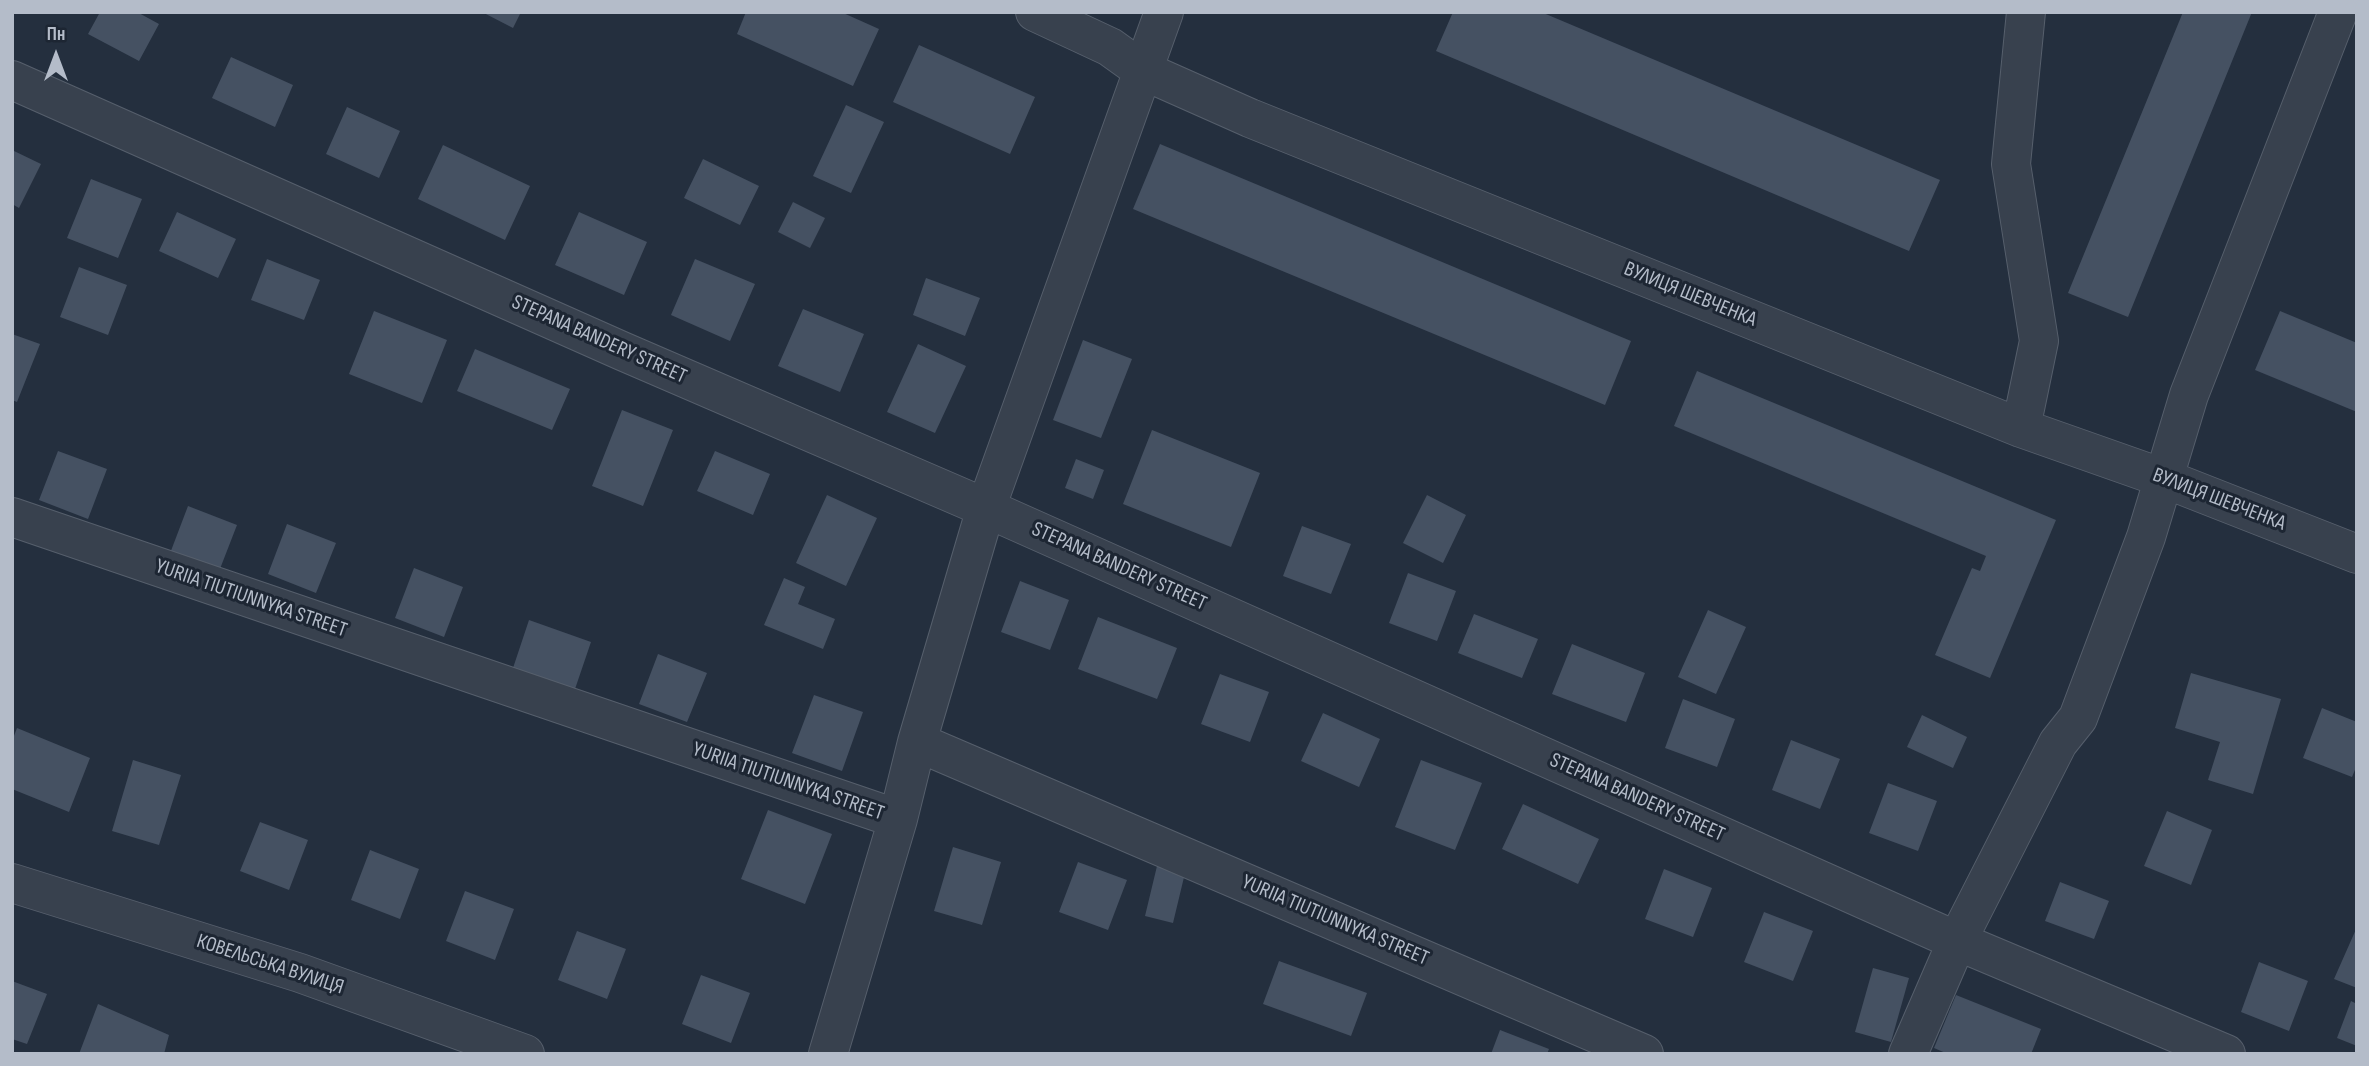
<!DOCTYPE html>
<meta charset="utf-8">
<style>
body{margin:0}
#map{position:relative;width:2369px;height:1066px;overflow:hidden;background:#242f3e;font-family:"Sofia Sans Condensed",sans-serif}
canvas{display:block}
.frame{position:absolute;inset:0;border:14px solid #b4bcc9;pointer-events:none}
.north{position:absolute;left:21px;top:21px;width:70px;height:70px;-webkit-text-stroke:5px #1d2633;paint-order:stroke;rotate:0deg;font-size:19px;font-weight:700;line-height:28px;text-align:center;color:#b4bcc9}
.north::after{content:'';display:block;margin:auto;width:24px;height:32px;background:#b4bcc9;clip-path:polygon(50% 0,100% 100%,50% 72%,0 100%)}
</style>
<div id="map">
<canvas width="2369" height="1066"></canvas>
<div class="frame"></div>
<div class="north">Пн</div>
</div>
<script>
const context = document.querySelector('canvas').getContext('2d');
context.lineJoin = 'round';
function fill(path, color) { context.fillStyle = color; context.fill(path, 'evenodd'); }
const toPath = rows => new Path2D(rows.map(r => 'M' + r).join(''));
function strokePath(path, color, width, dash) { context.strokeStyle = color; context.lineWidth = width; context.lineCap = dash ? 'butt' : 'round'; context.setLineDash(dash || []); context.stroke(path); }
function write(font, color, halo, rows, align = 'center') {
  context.font = font + ' "Sofia Sans Condensed",sans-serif'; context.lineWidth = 6; context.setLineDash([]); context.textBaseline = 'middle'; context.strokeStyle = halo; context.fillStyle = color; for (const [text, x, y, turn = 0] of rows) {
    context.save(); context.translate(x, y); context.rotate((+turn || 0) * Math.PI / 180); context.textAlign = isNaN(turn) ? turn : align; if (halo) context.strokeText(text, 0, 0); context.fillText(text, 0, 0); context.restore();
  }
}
const building = toPath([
 [100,12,137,12,159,24,139,61,88,34],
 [482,12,521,12,513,28],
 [746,12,841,12,879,29,853,86,737,34],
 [1453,12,1541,12,1940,180,1909,251,1436,51],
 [2183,12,2252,12,2128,317,2068,293],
 [919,45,1035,97,1010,154,893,102],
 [231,57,293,85,275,127,212,98],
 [846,105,884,122,851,193,813,176],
 [347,107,400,131,379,178,326,154],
 [1160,144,1631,341,1605,405,1133,209],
 [443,145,530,186,505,240,418,199],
 [12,150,41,164,19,208,12,204],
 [703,159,759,186,740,225,684,198],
 [91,179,142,199,118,258,67,238],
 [793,202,825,218,810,248,778,232],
 [177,212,236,239,218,278,159,251],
 [579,212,647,242,624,295,555,265],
 [267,259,320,280,304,320,251,300],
 [695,259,755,284,730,341,671,315],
 [79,267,127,285,108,335,60,317],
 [926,278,980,298,965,336,913,315],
 [803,309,864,334,840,392,778,366],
 [374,311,447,340,422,403,349,374],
 [2280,311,2357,343,2357,412,2255,370],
 [12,334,40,344,17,402,12,400],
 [1083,340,1132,359,1101,438,1053,420],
 [918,344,966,366,935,433,887,412],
 [475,349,570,389,552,430,457,391],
 [1697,371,2056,520,1990,678,1935,655,1972,568,1980,571,1986,556,1674,426],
 [622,410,673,430,643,506,592,486],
 [1152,430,1260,473,1231,547,1123,504],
 [58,451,107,469,88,519,39,500],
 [715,451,770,474,753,515,697,491],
 [1076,459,1104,470,1093,499,1065,488],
 [827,495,877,518,846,586,796,563],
 [1427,495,1466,515,1443,563,1403,543],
 [188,506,237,525,218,574,169,556],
 [287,524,336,543,316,593,268,574],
 [1302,526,1351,544,1331,594,1283,576],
 [414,568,463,587,444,637,395,618],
 [1408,573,1456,591,1437,641,1389,623],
 [784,578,805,587,798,604,835,619,823,649,764,625],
 [1020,581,1069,600,1050,650,1001,632],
 [1708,610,1746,627,1716,694,1678,677],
 [1474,614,1538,639,1522,678,1458,653],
 [1098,617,1177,648,1157,699,1078,669],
 [529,620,591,642,575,689,513,668],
 [1572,644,1645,673,1626,722,1552,694],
 [658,654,707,673,687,722,639,704],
 [2191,673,2281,699,2253,794,2208,780,2220,742,2175,728],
 [1220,674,1269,692,1250,742,1201,724],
 [814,695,863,712,842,771,792,753],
 [1683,699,1735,719,1717,767,1665,748],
 [2322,708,2357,722,2357,765,2352,777,2303,758],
 [1323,713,1380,739,1359,787,1301,761],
 [1922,715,1967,737,1953,768,1907,747],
 [17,728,90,758,69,812,12,789,12,741],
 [1791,740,1840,759,1820,809,1772,790],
 [133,760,181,775,159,845,112,831],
 [1421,760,1482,783,1455,850,1395,827],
 [1888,783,1937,801,1918,851,1869,833],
 [1523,804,1599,839,1578,884,1502,849],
 [768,810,832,834,805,904,741,879],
 [2167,811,2212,830,2191,885,2144,866],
 [260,822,308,840,289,890,240,871],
 [953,847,1001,862,982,925,934,911],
 [370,850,419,869,400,919,351,900],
 [1078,862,1127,880,1108,930,1059,912],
 [1157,866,1185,873,1173,923,1145,916],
 [1664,869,1712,888,1693,937,1645,919],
 [2060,882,2109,901,2094,939,2045,921],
 [465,891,514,909,495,960,446,941],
 [1764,912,1813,931,1793,981,1744,962],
 [2357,927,2357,988,2334,979],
 [577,931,626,949,607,999,558,980],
 [1279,961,1367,993,1351,1036,1263,1004],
 [2259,962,2308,981,2289,1031,2241,1012],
 [1873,968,1909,978,1891,1042,1855,1032],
 [701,975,750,993,731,1043,682,1024],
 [12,981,47,994,27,1044,12,1039],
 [1956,995,2041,1029,2031,1054,1948,1054,1934,1048],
 [2351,1001,2357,1004,2357,1046,2337,1038],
 [98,1004,169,1035,164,1054,79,1054],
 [1500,1030,1549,1049,1547,1054,1491,1054]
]);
const minor = toPath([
 [1035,12,1110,47,1142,70,1250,118,2021,428,2163,478,2357,554],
 [12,80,622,351,986,508,1957,941,2226,1054],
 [2021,428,2039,341,2011,164,2026,12],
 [12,517,898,819],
 [917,742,1644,1054],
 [12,883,300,973,525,1054],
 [828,1054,898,819,917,742,986,508,1164,12],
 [1908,1054,1957,941,2058,743,2078,718,2146,537,2189,395,2338,12]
]);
const streetNames = [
 ["ВУЛИЦЯ ШЕВЧЕНКА",1690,295,22],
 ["STEPANA BANDERY STREET",599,340,24],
 ["ВУЛИЦЯ ШЕВЧЕНКА",2219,500,21],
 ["STEPANA BANDERY STREET",1119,567,24],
 ["YURIIA TIUTIUNNYKA STREET",251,599,19],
 ["YURIIA TIUTIUNNYKA STREET",788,782,19],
 ["STEPANA BANDERY STREET",1637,798,24],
 ["YURIIA TIUTIUNNYKA STREET",1335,921,23],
 ["КОВЕЛЬСЬКА ВУЛИЦЯ",270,965,18]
];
fill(building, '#455162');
strokePath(minor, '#565f6c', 40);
strokePath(minor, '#38414e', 38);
write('21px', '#b4bcc9', '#1d2633', streetNames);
</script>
